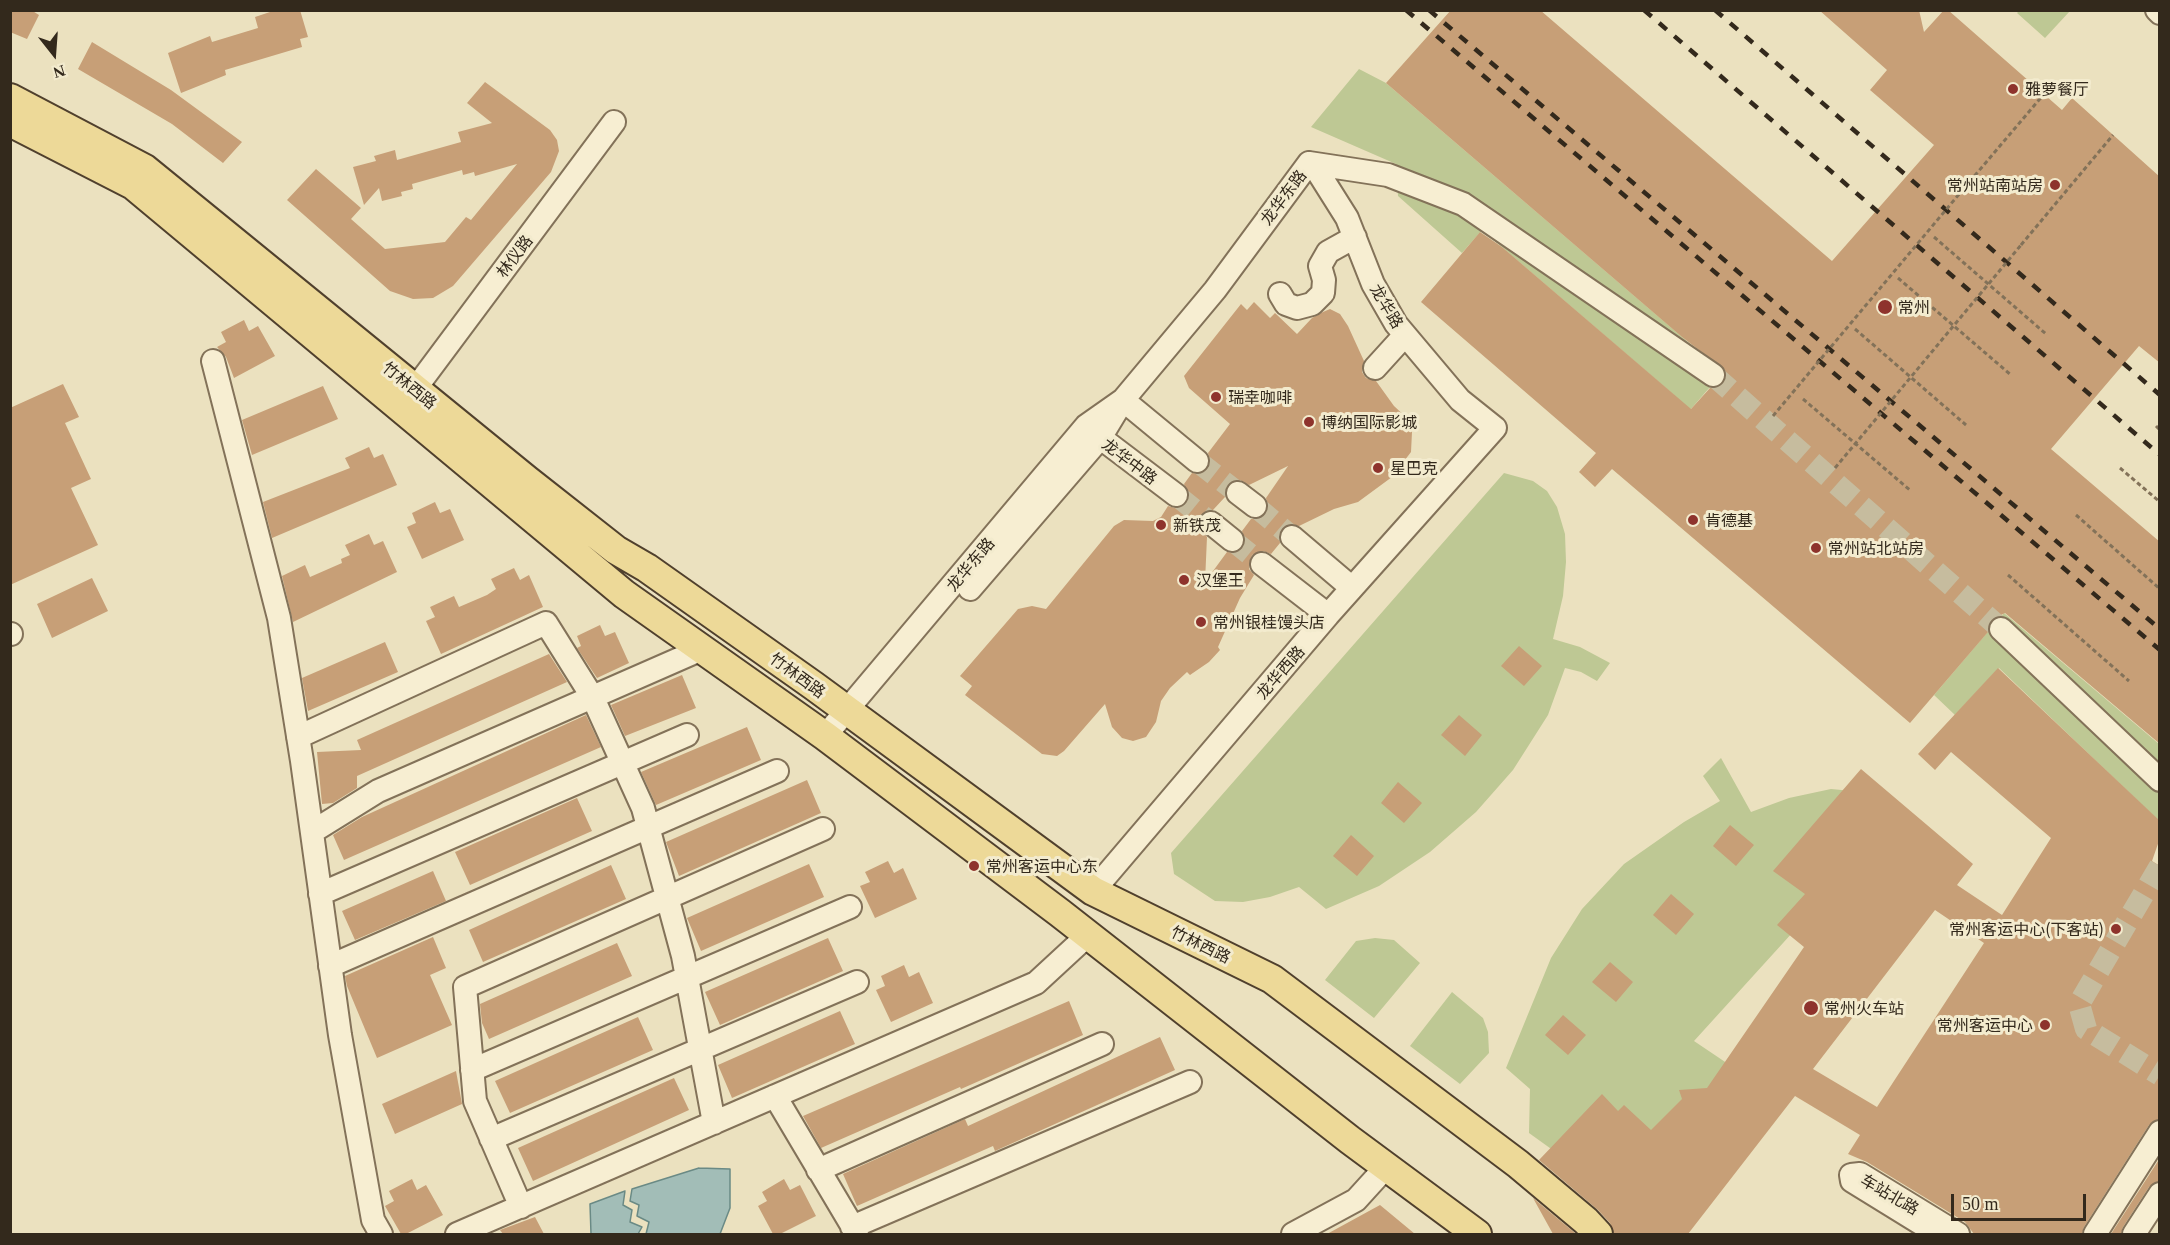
<!DOCTYPE html>
<meta charset="utf-8">
<style>
body{margin:0}
#map{position:relative;width:2170px;height:1245px;overflow:hidden;background:#ebe1bf;font-family:Georgia,serif}
canvas{display:block}
.frame{position:absolute;inset:0;border:12px solid #33291c;pointer-events:none}
.north{position:absolute;left:24px;top:24px;width:60px;height:60px;-webkit-text-stroke:4px #f3ebce;paint-order:stroke;rotate:163deg;font-size:16px;font-weight:700;line-height:24px;text-align:center;color:#33291c}
.north::after{content:'';display:block;margin:auto;width:21px;height:27px;background:#33291c;clip-path:polygon(50% 0,100% 100%,50% 72%,0 100%)}
.scale{position:absolute;left:1951px;top:1194px;width:135px;height:27px;box-sizing:border-box;border:3px solid #33291c;border-top:0;padding-left:8px;font-size:18px;line-height:21px;white-space:nowrap;color:#33291c;-webkit-text-stroke:4px #f3ebce;paint-order:stroke}
</style>
<div id="map">
<canvas width="2170" height="1245"></canvas>
<div class="frame"></div>
<div class="north">N</div>
<div class="scale">50 m</div>
</div>
<script>
const context = document.querySelector('canvas').getContext('2d');
context.lineJoin = 'round';
function fill(path, color) { context.fillStyle = color; context.fill(path, 'evenodd'); }
const toPath = rows => new Path2D(rows.map(r => 'M' + r).join(''));
function strokePath(path, color, width, dash) { context.strokeStyle = color; context.lineWidth = width; context.lineCap = dash ? 'butt' : 'round'; context.setLineDash(dash || []); context.stroke(path); }
function write(font, color, halo, rows, align = 'center') {
  context.font = font + ' Georgia,"Noto Sans SC",serif'; context.lineWidth = 6; context.setLineDash([]); context.textBaseline = 'middle'; context.strokeStyle = halo; context.fillStyle = color; for (const [text, x, y, turn = 0] of rows) {
    context.save(); context.translate(x, y); context.rotate((+turn || 0) * Math.PI / 180); context.textAlign = isNaN(turn) ? turn : align; if (halo) context.strokeText(text, 0, 0); context.fillText(text, 0, 0); context.restore();
  }
}
const green = toPath([
 [2019,11,2019,10,2070,11,2045,38,2017,13],
 [1359,69,1386,83,1723,372,1658,447,1674,395,1482,230,1462,253,1398,196,1396,164,1311,127],
 [1504,473,1533,481,1547,491,1557,507,1565,534,1566,562,1563,596,1553,639,1580,647,1610,663,1597,681,1581,672,1565,668,1548,715,1513,770,1476,812,1430,852,1379,886,1326,909,1299,887,1270,897,1243,902,1215,901,1174,874,1171,853],
 [2004,613,2159,744,2159,821,1999,668,1955,715,1934,695],
 [1721,758,1751,812,1789,798,1831,789,1873,793,1803,921,1694,1041,1743,1074,1650,1220,1529,1133,1530,1089,1506,1068,1551,958,1582,909,1624,864,1684,822,1720,801,1703,776],
 [1375,938,1394,940,1420,963,1374,1018,1325,980,1356,941],
 [1452,992,1483,1018,1488,1032,1489,1053,1460,1084,1410,1046]
]);
const water = toPath([
 [699,1168,730,1169,730,1208,720,1234,646,1234,649,1222,637,1216,639,1205,630,1201,632,1189,699,1168],
 [625,1191,623,1205,632,1210,630,1222,642,1227,638,1234,591,1234,590,1204,625,1191]
]);
const building = toPath([
 [10,10,31,10,39,15,27,39,10,32],
 [276,10,300,10,308,37,300,39,302,47,225,70,226,75,181,93,168,53,210,36,212,42,258,28,255,17],
 [1451,10,1540,10,1832,261,1934,145,1870,90,1887,70,1819,10,1919,10,1924,32,1944,10,1948,10,2062,110,2072,98,2160,177,2160,363,2139,346,2051,449,2160,542,2160,744,2005,613,1991,620,1988,632,1910,723,1612,469,1595,487,1579,472,1596,453,1421,302,1480,232,1502,247,1691,409,1710,388,1718,387,1724,383,1725,370,1682,337,1386,83],
 [92,42,171,90,242,142,223,163,172,124,78,69],
 [485,82,550,130,557,140,559,151,551,172,453,286,433,298,413,299,390,291,287,200,316,169,361,208,351,219,385,249,445,242,466,217,471,220,517,164,475,176,474,172,463,175,462,170,412,184,413,189,401,192,402,196,382,201,379,188,364,205,353,167,376,161,374,156,395,150,397,160,461,142,458,132,492,123,467,103],
 [1254,302,1270,318,1275,313,1297,334,1312,318,1323,312,1330,309,1340,314,1348,326,1364,361,1362,372,1366,378,1376,381,1394,406,1408,419,1412,432,1411,452,1392,477,1358,502,1334,509,1299,526,1287,525,1279,534,1280,543,1271,554,1263,551,1252,555,1249,569,1254,575,1240,598,1218,647,1220,650,1209,662,1190,675,1187,672,1170,688,1161,701,1156,722,1146,737,1133,741,1122,738,1112,727,1105,704,1064,751,1057,756,1042,754,965,695,972,686,960,676,1018,609,1032,606,1046,609,1114,526,1124,520,1153,521,1161,517,1168,506,1175,508,1186,504,1189,496,1184,484,1192,473,1201,474,1208,469,1210,463,1208,453,1230,424,1189,388,1184,376,1241,304,1247,310],
 [1288,466,1266,498,1268,507,1266,514,1260,519,1251,519,1242,531,1245,542,1243,548,1236,553,1227,552,1205,582,1207,537,1198,527,1200,515,1213,510,1225,497,1227,485,1232,481,1240,480,1249,485],
 [244,320,249,331,258,326,275,356,234,378,226,357,217,347,226,342,221,332],
 [63,384,79,417,65,423,91,479,71,488,98,545,10,585,10,408],
 [323,386,338,419,252,455,242,420],
 [369,447,374,458,383,454,397,485,272,538,263,502,350,468,345,458],
 [435,502,440,513,450,509,464,540,422,559,407,527,416,523,412,513],
 [369,534,374,545,383,541,397,572,293,622,282,576,305,565,310,577,342,563,341,559,350,555,345,545],
 [514,568,520,580,529,575,543,607,441,654,426,621,435,617,430,607,454,596,459,607,487,595,496,589,491,579],
 [92,578,108,611,52,638,37,604],
 [600,625,605,636,615,632,629,663,597,678,577,648,581,646,577,636],
 [385,642,398,672,308,711,302,678],
 [1519,646,1542,666,1524,686,1501,666],
 [549,654,567,682,357,776,357,788,333,803,322,804,317,752,361,750,357,740],
 [1998,668,2160,821,2160,838,2152,861,2160,866,2160,1119,2149,1125,2084,1227,2082,1234,1974,1234,1965,1222,1867,1162,1848,1154,1860,1135,1795,1096,1688,1234,1614,1234,1610,1223,1598,1210,1539,1160,1602,1094,1618,1111,1624,1105,1651,1130,1682,1099,1679,1090,1707,1088,1804,947,1777,925,1805,894,1773,871,1861,769,1973,864,1957,885,2002,915,2051,838,1951,752,1935,770,1918,754],
 [1935,910,1984,943,1877,1107,1813,1069],
 [682,675,696,708,625,736,611,705],
 [586,715,601,747,344,860,333,835,362,817],
 [1459,715,1482,735,1465,756,1441,735],
 [747,727,761,760,656,805,641,772],
 [807,780,821,813,679,876,666,842],
 [1398,782,1422,803,1404,823,1381,803],
 [577,798,592,831,470,885,455,852],
 [1730,825,1754,845,1736,866,1713,846],
 [1351,835,1374,856,1357,876,1333,856],
 [888,861,894,873,903,868,917,899,875,918,860,886,870,882,865,872],
 [809,864,824,897,701,951,687,918],
 [611,865,626,899,483,962,469,930],
 [433,871,446,901,355,940,342,911],
 [1671,894,1694,914,1676,935,1653,915],
 [433,937,446,968,430,975,452,1025,377,1058,347,986,345,976],
 [828,938,843,971,720,1025,705,992],
 [617,943,632,976,489,1039,482,1023,480,1004],
 [1610,962,1633,982,1616,1002,1592,982],
 [904,965,909,977,919,972,933,1003,891,1022,876,990,885,986,881,976],
 [1069,1001,1083,1035,961,1089,960,1087,821,1148,803,1116],
 [840,1011,855,1044,732,1098,718,1065],
 [1563,1015,1586,1035,1568,1055,1545,1035],
 [638,1017,653,1050,510,1113,495,1081],
 [1160,1037,1175,1070,995,1151,993,1146,857,1206,843,1174,965,1119,968,1126],
 [456,1071,462,1104,395,1134,382,1104],
 [674,1078,689,1110,533,1181,518,1148],
 [2160,1158,2160,1181,2149,1187,2123,1227,2121,1234,2111,1234],
 [412,1179,417,1190,426,1185,443,1215,406,1234,401,1234,385,1206,394,1201,389,1191],
 [784,1179,790,1190,800,1185,816,1216,780,1234,773,1234,758,1206,767,1201,762,1192],
 [1533,1198,1575,1233,1576,1234,1553,1234],
 [1380,1205,1415,1234,1327,1234],
 [535,1217,544,1234,503,1234,500,1230]
]);
const minorTunnel = toPath([
 [1713,375,2001,629],
 [1197,461,1238,493],
 [1176,495,1211,523],
 [1255,506,1292,537],
 [1232,540,1262,564],
 [2160,866,2079,1004,2086,1029,2160,1075]
]);
const path = toPath([
 [1960,193,2044,94],
 [1934,237,2046,334],
 [2021,245,2113,135],
 [1898,278,2011,375],
 [1855,329,1966,425],
 [1803,399,1911,491],
 [2156,426,2160,430],
 [2120,468,2160,502],
 [2076,515,2160,589],
 [2008,575,2129,681]
]);
const minor = toPath([
 [2157,10,2160,13],
 [1309,163,1388,175,1463,204,1713,375],
 [1280,294,1286,304,1297,308,1312,304,1323,293,1324,280,1320,266,1328,252,1355,237],
 [213,361,279,618,302,761,340,1035,373,1220,381,1234],
 [1375,368,1405,335],
 [415,389,614,122],
 [1089,429,1176,495],
 [1238,493,1255,506],
 [1211,523,1232,540],
 [1292,537,1352,588],
 [1262,564,1328,615],
 [970,589,1100,438,1123,400,1197,461],
 [2001,629,2160,780],
 [10,634,11,634],
 [825,736,1086,426,1123,400,1215,290,1309,163],
 [298,737,546,623,593,698,643,808,683,956,714,1123],
 [312,832,378,791,702,649],
 [1093,891,1328,615,1495,428,1460,400,1396,324,1373,284,1347,218,1318,172,1309,163],
 [320,894,687,735],
 [330,966,777,771],
 [472,1070,850,907],
 [775,1096,857,1234],
 [491,1139,857,982],
 [818,1170,1102,1044],
 [521,1207,475,1101,465,987,823,829],
 [852,1227,1190,1082],
 [457,1234,1036,983,1088,935],
 [1293,1234,1356,1200,1386,1167],
 [1938,1234,1852,1181,1851,1175,1860,1174,1958,1234],
 [2095,1234,2160,1132],
 [2134,1234,2160,1194]
]);
const major = toPath([
 [10,98,145,169,527,480,616,550,647,568,814,686,1093,891,1272,979,1518,1164,1586,1221,1598,1234],
 [10,122,133,185,624,594,825,736,1060,913,1350,1140,1477,1234]
]);
const rail = toPath([
 [1406,10,2160,650],
 [1429,10,2160,629],
 [1644,10,2160,455],
 [1715,10,2160,395]
]);
const pathBridge = toPath([
 [1773,416,1960,193],
 [1835,468,2021,245]
]);
const markers = [
 [2013,89,6,"#8e332c"],
 [2055,185,6,"#8e332c"],
 [1885,307,8,"#8e332c"],
 [1216,397,6,"#8e332c"],
 [1309,422,6,"#8e332c"],
 [1378,468,6,"#8e332c"],
 [1693,520,6,"#8e332c"],
 [1161,525,6,"#8e332c"],
 [1816,548,6,"#8e332c"],
 [1184,580,6,"#8e332c"],
 [1201,622,6,"#8e332c"],
 [974,866,6,"#8e332c"],
 [2116,929,6,"#8e332c"],
 [1811,1008,8,"#8e332c"],
 [2045,1025,6,"#8e332c"]
];
const poiNames = [
 ["雅萝餐厅",2025,89],
 ["常州站南站房",2043,185,"right"],
 ["常州",1898,307],
 ["瑞幸咖啡",1228,397],
 ["博纳国际影城",1321,422],
 ["星巴克",1390,468],
 ["肯德基",1705,520],
 ["新铁茂",1173,525],
 ["常州站北站房",1828,548],
 ["汉堡王",1196,580],
 ["常州银桂馒头店",1213,622],
 ["常州客运中心东",986,866],
 ["常州客运中心(下客站)",2104,929,"right"],
 ["常州火车站",1824,1008],
 ["常州客运中心",2033,1025,"right"]
];
const streetNames = [
 ["龙华东路",1283,197,-53],
 ["林仪路",514,256,-53],
 ["龙华路",1387,306,59],
 ["竹林西路",410,385,39],
 ["龙华中路",1130,461,37],
 ["龙华东路",970,564,-50],
 ["龙华西路",1280,672,-49],
 ["竹林西路",798,675,36],
 ["竹林西路",1201,944,26],
 ["车站北路",1890,1194,30]
];
fill(green, '#bec894');
fill(water, '#a2bdb7');
strokePath(water, '#6a8a85', 1.5);
fill(building, '#c79f77');
strokePath(minorTunnel, '#c6bc9e', 22, [22, 11]);
strokePath(minor, '#837259', 26);
strokePath(major, '#50402d', 32);
strokePath(path, '#837259', 3, [4.5, 3]);
strokePath(minor, '#f7eed2', 22);
strokePath(major, '#edd998', 28);
strokePath(rail, '#33291c', 4.5, [10, 10]);
strokePath(pathBridge, '#837259', 3, [4.5, 3]);
for (const [x, y, r, color] of markers) { const dot = new Path2D(); dot.arc(x, y, r, 0, 2 * Math.PI); context.fillStyle = color; context.fill(dot); strokePath(dot, '#f3ebce', 2); }
write('16px', '#33291c', '#f3ebce', poiNames, 'left');
write('16px', '#33291c', '#f3ebce', streetNames);
</script>
